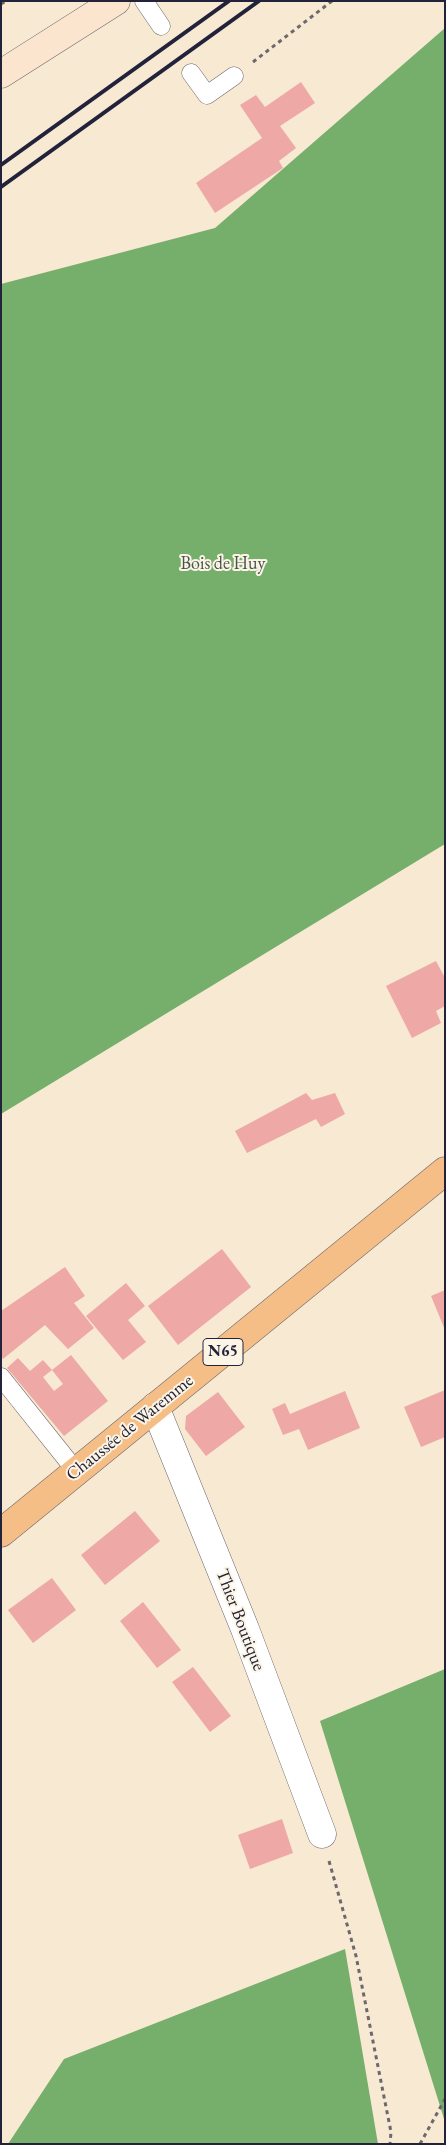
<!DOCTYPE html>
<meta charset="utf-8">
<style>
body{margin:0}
#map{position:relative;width:446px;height:2145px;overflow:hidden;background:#f7e9d2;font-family:"EB Garamond",serif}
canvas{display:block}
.frame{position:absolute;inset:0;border:2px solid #22223b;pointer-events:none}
</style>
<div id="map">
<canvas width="446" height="2145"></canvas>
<div class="frame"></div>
</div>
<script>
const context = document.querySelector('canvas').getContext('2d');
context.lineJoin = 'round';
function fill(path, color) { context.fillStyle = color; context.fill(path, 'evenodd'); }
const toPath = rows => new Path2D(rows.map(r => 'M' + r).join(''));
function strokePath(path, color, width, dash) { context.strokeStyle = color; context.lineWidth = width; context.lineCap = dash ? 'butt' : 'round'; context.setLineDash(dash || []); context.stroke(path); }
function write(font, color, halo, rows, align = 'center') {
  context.font = font + ' "EB Garamond",serif'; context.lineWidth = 4; context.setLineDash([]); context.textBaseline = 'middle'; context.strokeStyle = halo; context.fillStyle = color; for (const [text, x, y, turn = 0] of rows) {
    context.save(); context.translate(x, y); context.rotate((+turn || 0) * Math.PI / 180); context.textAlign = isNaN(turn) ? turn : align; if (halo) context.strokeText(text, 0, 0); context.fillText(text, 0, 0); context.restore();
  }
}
const forest = toPath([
 [445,28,445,844,1,1114,1,284,215,228],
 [445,1669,445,2122,320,1721],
 [345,1949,378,2144,8,2144,64,2059]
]);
const building = toPath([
 [301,82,315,103,280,126,296,148,279,161,283,168,215,213,196,183,262,138,240,105,256,95,265,107],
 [436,961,445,978,445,1006,436,1011,441,1023,412,1038,386,986],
 [306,1093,312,1100,335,1093,345,1114,321,1127,316,1119,247,1153,235,1131],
 [222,1249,251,1287,178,1345,148,1306],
 [65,1267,85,1296,74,1303,94,1328,68,1349,45,1325,3,1359,1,1356,1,1311],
 [126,1283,145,1306,128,1320,146,1342,123,1360,86,1316],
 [445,1290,445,1330,431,1296],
 [71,1355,108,1401,64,1436,7,1368,18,1358,30,1371,43,1360,52,1370,43,1377,54,1391,63,1384,52,1370],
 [445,1390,445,1437,421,1447,404,1407],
 [345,1391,360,1428,308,1450,299,1429,283,1435,272,1409,285,1403,290,1414],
 [218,1392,245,1427,206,1456,185,1429,186,1416],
 [135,1511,160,1541,105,1585,81,1555],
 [52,1578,76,1610,33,1643,8,1610],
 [143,1602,181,1650,157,1668,120,1621],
 [193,1667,231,1716,210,1732,172,1682],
 [282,1819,293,1853,250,1869,238,1835]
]);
const path = toPath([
 [1,4,6,1],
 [253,62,332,1],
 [329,1861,356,1956,391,2132,390,2144],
 [420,2144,445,2099]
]);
const lane = toPath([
 [144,1,161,26],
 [191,73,207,95,234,76],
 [1,1377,76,1471]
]);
const street = toPath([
 [155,1407,245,1629,322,1834]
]);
const secondary = toPath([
 [1,74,116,1]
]);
const primary = toPath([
 [1,1533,445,1171]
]);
const rail = toPath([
 [1,165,229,1],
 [1,187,259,1]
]);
const shields = [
 [223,1352,40]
];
const shieldNames = [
 ["N65",223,1352]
];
const parkNames = [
 ["Bois de Huy",223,564]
];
const streetNames = [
 ["Chaussée de Waremme",130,1428,-39],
 ["Thier Boutique",240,1620,69]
];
fill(forest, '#76ae6c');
fill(building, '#eea8a5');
strokePath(lane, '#6d6870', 19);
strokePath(street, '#6d6870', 29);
strokePath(secondary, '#6d6870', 29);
strokePath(primary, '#6d6870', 29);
strokePath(path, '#6d6870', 3, [4, 4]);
strokePath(lane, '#fff', 18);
strokePath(street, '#fff', 28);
strokePath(secondary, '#fbe5cf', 28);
strokePath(primary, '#f6be87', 28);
strokePath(rail, '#22223b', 4);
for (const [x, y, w] of shields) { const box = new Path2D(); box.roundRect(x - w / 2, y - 13.5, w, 27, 4); context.fillStyle = '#fcf5e5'; context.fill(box); strokePath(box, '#22223b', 1); }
write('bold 16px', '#22223b', null, shieldNames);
write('18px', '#44544e', '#fcf5e5', parkNames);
write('18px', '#22223b', '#fcf5e5', streetNames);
</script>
